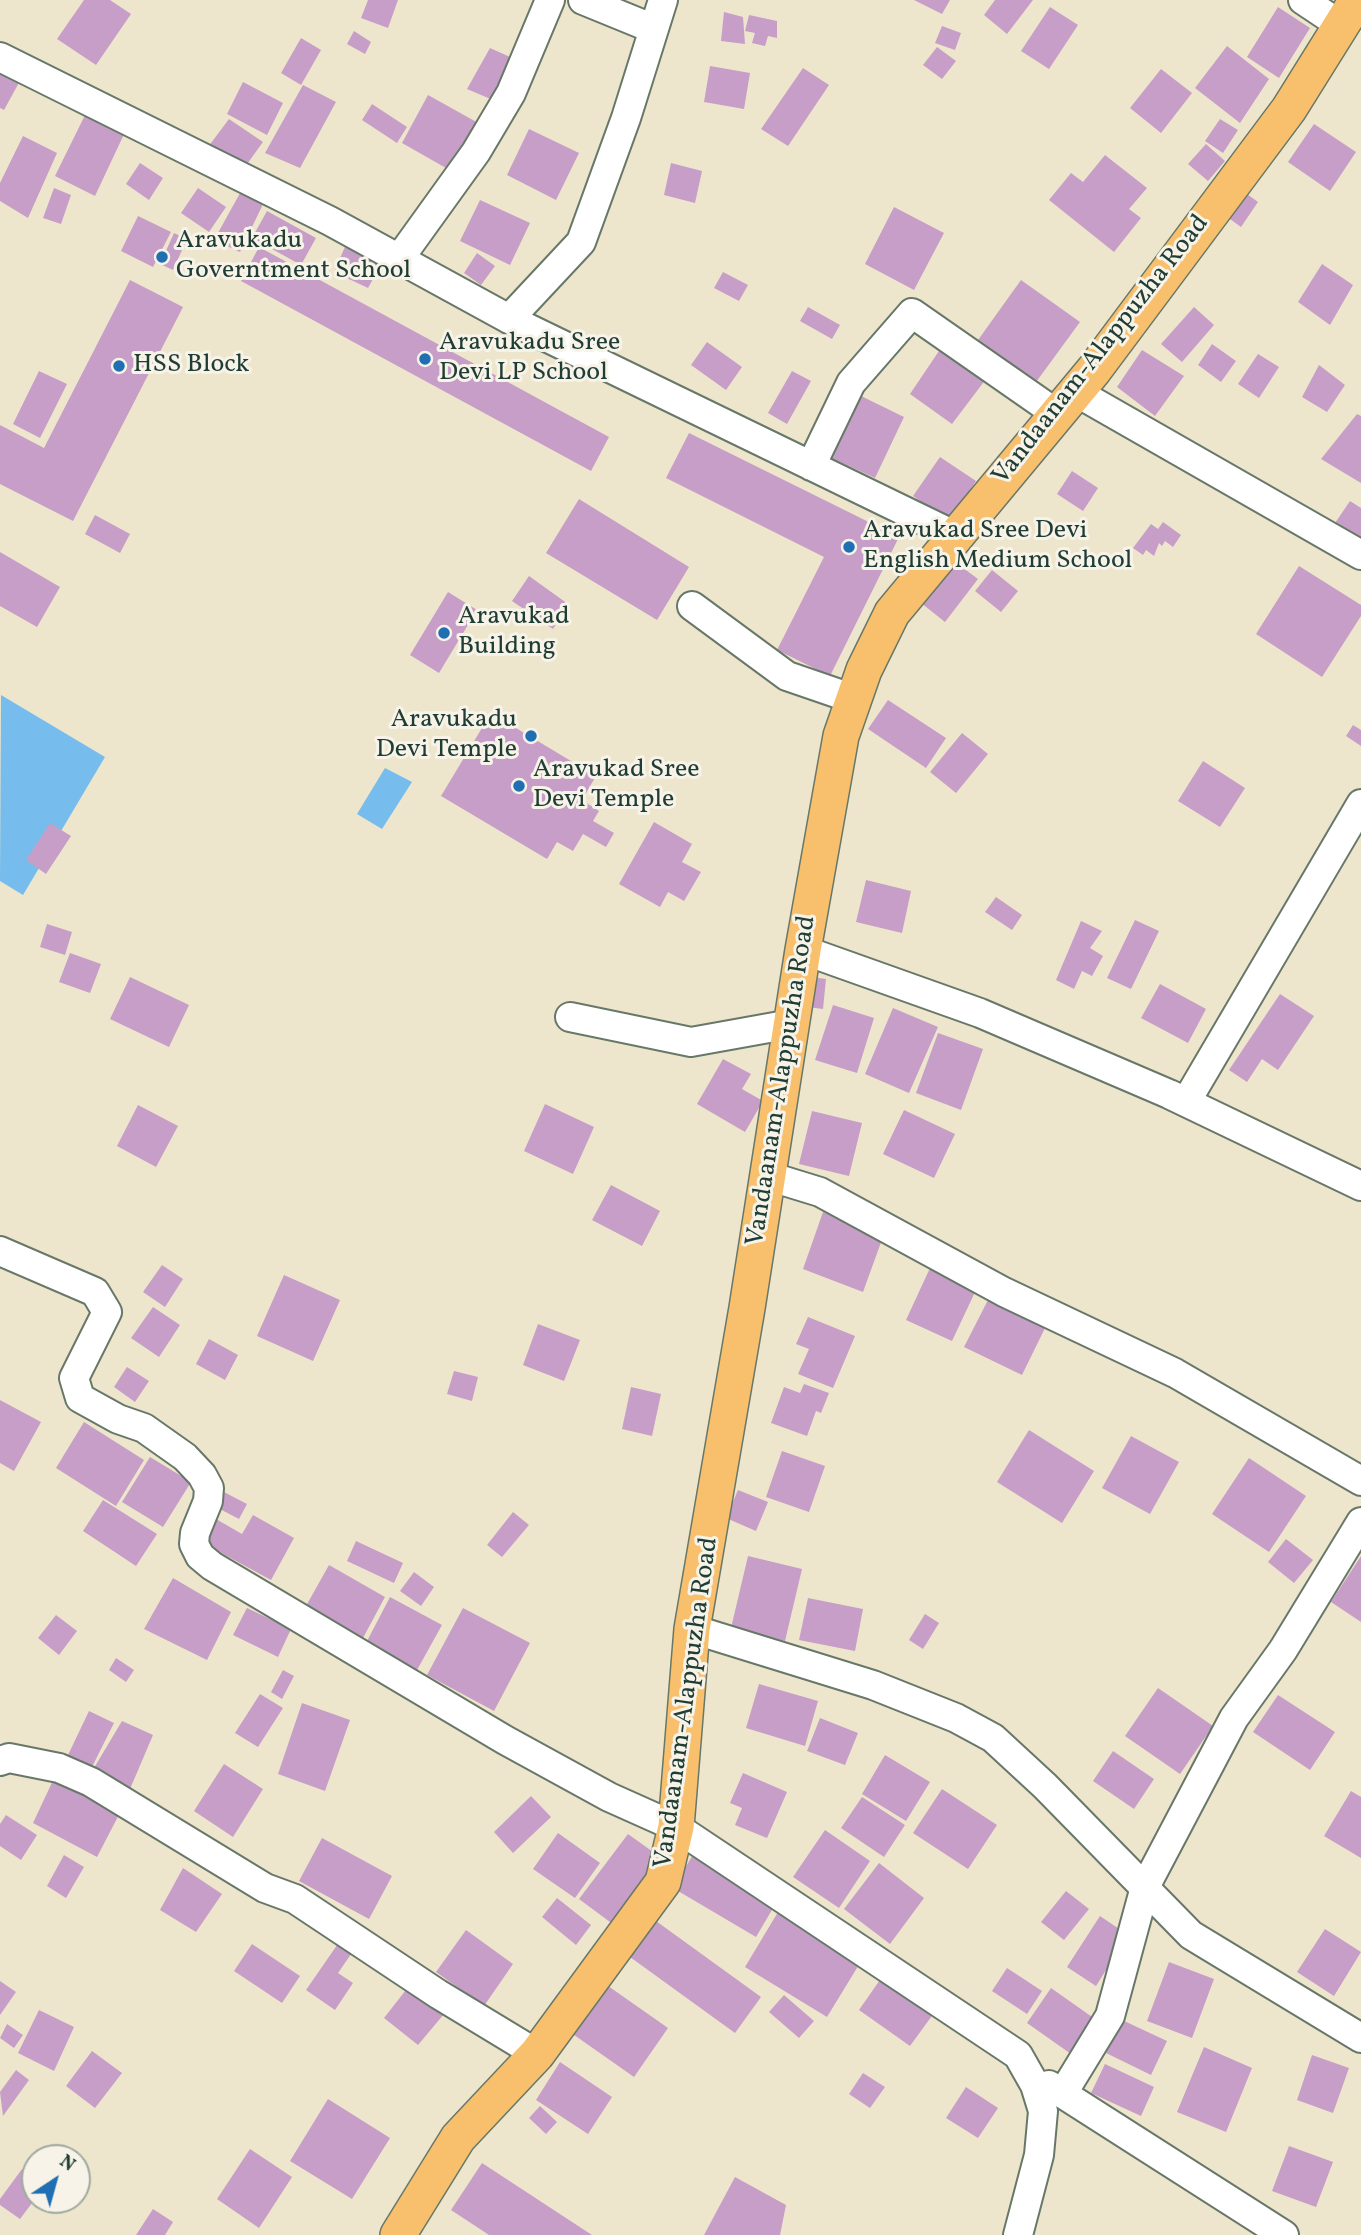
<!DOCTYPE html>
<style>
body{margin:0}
#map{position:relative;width:1361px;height:2235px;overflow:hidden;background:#eee6cc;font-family:Vollkorn,serif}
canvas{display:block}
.north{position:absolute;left:21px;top:2144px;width:70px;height:70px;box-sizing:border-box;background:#f7f3e8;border:2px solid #a1aaa0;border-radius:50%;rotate:36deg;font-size:19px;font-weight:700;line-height:28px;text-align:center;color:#1f3d34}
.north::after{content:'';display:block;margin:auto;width:24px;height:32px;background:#1f6fb2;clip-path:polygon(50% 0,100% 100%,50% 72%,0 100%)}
</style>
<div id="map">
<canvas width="1361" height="2235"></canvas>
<div class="north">N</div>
</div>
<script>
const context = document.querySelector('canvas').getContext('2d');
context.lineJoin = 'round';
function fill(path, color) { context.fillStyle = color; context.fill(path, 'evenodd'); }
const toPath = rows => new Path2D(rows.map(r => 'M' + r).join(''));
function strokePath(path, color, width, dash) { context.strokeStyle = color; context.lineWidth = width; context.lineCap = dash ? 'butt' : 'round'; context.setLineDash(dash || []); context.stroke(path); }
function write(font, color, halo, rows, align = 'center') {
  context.font = font + ' Vollkorn,serif'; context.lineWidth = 6; context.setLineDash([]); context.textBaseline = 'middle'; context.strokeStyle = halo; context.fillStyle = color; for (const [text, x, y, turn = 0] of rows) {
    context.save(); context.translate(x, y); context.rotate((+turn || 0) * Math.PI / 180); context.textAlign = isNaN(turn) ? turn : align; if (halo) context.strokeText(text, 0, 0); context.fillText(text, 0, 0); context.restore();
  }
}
const water = toPath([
 [1,695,105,757,23,895,0,881],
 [385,768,412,782,382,829,357,814]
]);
const building = toPath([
 [84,0,110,0,131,14,96,65,57,39],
 [368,0,398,0,388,28,361,18],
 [914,0,950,0,942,14],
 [995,0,1033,0,1007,34,984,15],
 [1050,7,1078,25,1049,69,1021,51],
 [1278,7,1310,28,1279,78,1247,57],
 [724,12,743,17,745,44,721,41],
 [749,15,777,21,777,38,768,36,765,46,752,43,755,33,745,31],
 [942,26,961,33,955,50,935,43],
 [354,31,371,42,365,54,347,44],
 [301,38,321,50,301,85,281,73],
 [1227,46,1269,79,1240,123,1195,88],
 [937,47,956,61,942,79,923,65],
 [490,48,519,61,500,103,467,89],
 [710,66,750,73,744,109,704,102],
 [0,68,21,79,4,110,0,108],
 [803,68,829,85,788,146,761,129],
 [1161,69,1192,93,1161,133,1130,108],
 [243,82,283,103,267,135,227,114],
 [303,85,336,102,300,168,265,153],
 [428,95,480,124,453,172,402,143],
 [372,104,407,127,397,143,362,120],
 [87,111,126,130,95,196,55,176],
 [229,119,263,142,242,171,208,147],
 [1220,119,1238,130,1223,153,1205,141],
 [1314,124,1356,152,1330,191,1288,162],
 [529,129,579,153,556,200,507,175],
 [23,136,57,153,28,218,0,201,0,183],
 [1206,144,1225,161,1208,181,1188,164],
 [1105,155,1147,188,1129,209,1141,218,1114,252,1049,200,1071,173,1083,182],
 [140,163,163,178,149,200,126,184],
 [671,163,702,171,695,203,664,195],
 [244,186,266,198,240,252,214,240],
 [54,188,71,195,61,224,43,218],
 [198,188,226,207,209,232,181,213],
 [1240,189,1258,202,1241,227,1223,214],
 [480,200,530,223,510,265,460,241],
 [894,207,944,233,914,290,865,264],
 [267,211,316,238,301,265,252,238],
 [138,216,171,232,153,267,121,251],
 [174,233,187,239,173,270,160,264],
 [348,240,383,261,368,288,334,272],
 [259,247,609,437,591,471,241,281],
 [477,253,495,266,481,285,464,273],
 [1322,264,1353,285,1330,325,1298,302],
 [723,272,748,285,739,301,714,288],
 [130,280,183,307,73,521,0,484,0,425,44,448],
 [1021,280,1080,322,1031,389,973,347],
 [808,307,840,325,832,339,800,321],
 [1194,307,1214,325,1182,362,1161,344],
 [707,342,742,367,726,390,691,365],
 [945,342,989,375,952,424,910,394],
 [1212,344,1236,361,1221,382,1198,365],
 [1142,350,1184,376,1155,416,1117,387],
 [1258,354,1279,367,1259,398,1238,384],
 [1319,365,1345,385,1327,412,1302,397],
 [39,371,67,384,40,438,13,424],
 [792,371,811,381,787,424,768,413],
 [859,395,904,417,875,478,829,457],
 [1357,414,1361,416,1361,483,1321,459],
 [689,433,899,537,830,676,777,650,824,557,666,478],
 [940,457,976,481,949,521,913,496],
 [1072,471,1098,488,1083,511,1057,494],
 [579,499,689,567,657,620,546,553],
 [1350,501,1361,508,1361,541,1331,529],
 [95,515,130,534,120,553,85,534],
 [1163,522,1181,535,1173,547,1165,541,1162,546,1159,543,1154,556,1146,550,1143,555,1133,548,1151,524,1158,529],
 [0,552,60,587,37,627,0,606],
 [943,553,978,579,945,622,911,595],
 [1299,566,1361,605,1361,616,1322,677,1256,634],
 [992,570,1018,591,1001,612,975,591],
 [529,576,568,604,553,629,512,601],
 [448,592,477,610,439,673,410,655],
 [888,700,946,738,926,768,868,729],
 [491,713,596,776,582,800,599,811,593,821,614,833,606,847,583,834,573,851,557,842,547,859,441,796],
 [1353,725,1361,730,1361,746,1346,736],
 [962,733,988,754,956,793,930,772],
 [1203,761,1245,788,1220,827,1178,801],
 [654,822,692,844,682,862,701,872,684,901,668,892,660,907,619,884],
 [50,823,71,836,46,874,26,860],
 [866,880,911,891,902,933,856,922],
 [996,897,1022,915,1012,930,985,912],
 [1135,920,1159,931,1131,989,1107,978],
 [1081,921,1102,931,1090,948,1103,956,1092,976,1082,971,1074,989,1056,980],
 [47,924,72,932,65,955,40,947],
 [70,953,101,964,90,993,59,982],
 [130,977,189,1005,169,1047,110,1019],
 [811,977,826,979,823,1009,808,1007],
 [1160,984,1206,1009,1188,1043,1141,1018],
 [1280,994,1314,1016,1278,1070,1262,1059,1247,1082,1229,1070],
 [833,1005,874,1018,857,1073,815,1060],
 [893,1008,938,1027,909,1093,865,1074],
 [938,1033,983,1049,961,1110,916,1093],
 [723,1059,751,1074,742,1089,763,1101,745,1132,697,1104],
 [545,1104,594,1127,573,1174,524,1151],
 [138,1105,178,1126,156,1167,117,1146],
 [904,1110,955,1134,934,1178,883,1154],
 [812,1111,862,1123,849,1176,799,1164],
 [611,1185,660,1211,642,1246,592,1220],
 [823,1212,884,1234,863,1292,803,1269],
 [162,1265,183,1279,165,1307,143,1292],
 [930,1268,976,1290,952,1341,906,1320],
 [284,1275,340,1300,313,1361,257,1336],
 [988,1300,1045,1328,1022,1375,964,1347],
 [153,1307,180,1325,159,1357,131,1338],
 [808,1317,855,1336,833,1388,798,1374,809,1349,796,1344],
 [538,1324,580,1340,564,1381,523,1365],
 [209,1339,238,1355,225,1380,196,1364],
 [127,1367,149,1381,135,1402,114,1387],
 [454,1371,478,1377,472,1401,447,1394],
 [804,1384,829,1393,821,1413,816,1411,807,1436,771,1423,784,1387,800,1393],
 [631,1387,661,1394,652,1436,622,1429],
 [0,1400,41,1422,14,1471,0,1463],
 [84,1422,144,1460,116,1506,56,1468],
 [1029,1430,1094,1471,1062,1523,997,1482],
 [1131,1436,1179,1462,1150,1514,1102,1488],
 [782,1451,825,1466,809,1512,766,1497],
 [150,1457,191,1482,163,1527,122,1502],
 [1249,1458,1306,1496,1269,1552,1212,1514],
 [738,1490,768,1502,756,1531,726,1518],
 [222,1491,247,1504,239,1519,214,1506],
 [103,1500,157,1534,136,1566,83,1531],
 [513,1512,529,1525,502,1557,487,1545],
 [253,1515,294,1538,271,1580,203,1543,216,1519,242,1534],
 [1286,1539,1313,1560,1294,1583,1268,1562],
 [356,1541,403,1563,394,1583,347,1561],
 [748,1556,802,1569,785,1641,731,1628],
 [1361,1556,1361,1622,1331,1602],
 [329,1565,385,1597,363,1638,306,1606],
 [414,1572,434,1587,421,1606,400,1591],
 [173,1578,231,1612,207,1660,144,1629],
 [390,1597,442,1625,417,1670,366,1643],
 [808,1598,863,1609,855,1651,799,1640],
 [247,1608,291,1629,278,1657,233,1635],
 [463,1608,530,1643,494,1711,427,1675],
 [925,1614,939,1623,923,1649,909,1640],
 [56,1615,77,1631,59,1655,38,1638],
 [116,1658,134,1670,126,1682,109,1670],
 [283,1670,294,1676,282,1699,271,1692],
 [759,1684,818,1701,805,1746,746,1728],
 [1158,1688,1213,1726,1180,1774,1125,1736],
 [260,1694,283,1708,258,1747,235,1733],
 [1278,1695,1335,1732,1310,1770,1253,1732],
 [302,1703,350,1720,325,1791,278,1774],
 [89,1711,114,1723,92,1767,68,1755],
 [820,1718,858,1733,845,1765,807,1751],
 [122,1721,153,1735,130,1789,94,1768],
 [1113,1751,1154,1779,1134,1809,1093,1781],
 [885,1755,930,1782,906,1821,862,1794],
 [224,1764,263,1789,233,1837,194,1811],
 [743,1773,787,1792,767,1838,735,1825,742,1808,730,1803],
 [56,1774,124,1805,97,1857,33,1823],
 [942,1789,997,1825,968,1869,913,1833],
 [1351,1791,1361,1797,1361,1858,1324,1836],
 [531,1796,551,1817,513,1853,494,1832],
 [862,1797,905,1825,884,1857,841,1828],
 [6,1815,37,1835,21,1860,0,1846,0,1824],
 [825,1830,870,1861,839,1908,793,1877],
 [558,1833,600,1863,575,1898,533,1869],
 [628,1834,663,1859,614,1925,579,1899],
 [322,1838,392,1876,369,1919,299,1881],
 [697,1848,779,1898,756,1937,673,1888],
 [64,1855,84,1867,66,1898,47,1886],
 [879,1863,924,1898,890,1944,844,1909],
 [183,1868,222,1894,196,1932,160,1910],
 [1066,1891,1089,1909,1064,1940,1041,1922],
 [557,1898,591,1925,576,1945,542,1917],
 [778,1912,860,1963,827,2017,745,1967],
 [1100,1916,1128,1935,1096,1986,1067,1967],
 [656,1921,761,1997,735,2033,630,1957],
 [1325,1929,1361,1952,1334,1996,1297,1972],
 [466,1930,513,1964,484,2006,436,1972],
 [344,1935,358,1944,338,1973,353,1983,335,2010,306,1990],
 [252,1944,300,1976,282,2003,234,1971],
 [1169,1962,1214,1979,1192,2038,1147,2021],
 [1007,1968,1042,1991,1027,2014,992,1991],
 [882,1977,934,2013,910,2046,859,2010],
 [0,1981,16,1992,0,2015],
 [601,1981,668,2028,634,2077,567,2030],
 [409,1986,444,2014,418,2045,384,2018],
 [1051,1988,1095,2019,1071,2054,1027,2023],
 [784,1995,814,2021,799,2038,769,2012],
 [39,2010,74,2027,54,2071,18,2053],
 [1122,2020,1167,2041,1151,2075,1106,2053],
 [7,2024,23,2035,14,2048,0,2038],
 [1204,2047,1252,2068,1226,2132,1177,2112],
 [92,2051,122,2073,95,2108,66,2086],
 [1312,2055,1349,2068,1333,2113,1297,2100],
 [560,2062,612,2097,588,2134,536,2100],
 [1105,2064,1154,2087,1141,2116,1091,2093],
 [16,2070,29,2080,3,2116,0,2092],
 [863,2073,885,2087,870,2108,849,2094],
 [966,2087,998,2108,978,2138,946,2118],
 [328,2099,390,2138,352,2199,290,2161],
 [540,2106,557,2122,546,2134,529,2118],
 [1289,2146,1333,2162,1316,2207,1272,2191],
 [250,2149,292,2177,259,2228,217,2199],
 [482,2163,592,2235,489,2235,451,2210],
 [22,2169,35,2179,35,2199,20,2219,0,2205,0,2199],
 [735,2177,786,2205,780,2235,704,2235],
 [153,2209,173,2222,165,2235,136,2235]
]);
const minor = toPath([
 [583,0,654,29],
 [1303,0,1342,26],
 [0,57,330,221,509,319,956,536],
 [399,259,476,152,511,93,550,0],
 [509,319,581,242,626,118,663,0],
 [1076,392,1361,555],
 [811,466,851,383,912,313,1057,414],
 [692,606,787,676,854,699],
 [803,950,980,1013,1169,1094,1361,1186],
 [570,1017,691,1042,791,1024],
 [1186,1102,1361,804],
 [768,1176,820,1192,1004,1292,1175,1373,1361,1481],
 [0,1251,95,1292,107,1312,74,1378,80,1398,118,1419,144,1428,185,1457,202,1475,209,1488,208,1501,195,1533,194,1544,200,1556,212,1566,505,1740,609,1797,676,1827,1018,2055,1035,2085,1043,2111,1039,2155,1018,2235],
 [692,1629,873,1685,956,1718,993,1738,1045,1786,1191,1935,1361,2038],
 [0,1761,9,1758,59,1768,91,1782,265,1888,295,1899,438,1994,537,2054],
 [1049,2085,1284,2235],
 [1063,2093,1110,2016,1145,1887,1234,1718,1283,1650,1361,1522]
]);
const major = toPath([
 [398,2235,458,2138,537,2054,663,1882,676,1827,692,1629,747,1308,803,950,841,736,864,670,892,613,1094,370,1289,109,1357,0]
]);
const markers = [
 [162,257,7,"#1f6fb2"],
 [425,359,7,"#1f6fb2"],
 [119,366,7,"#1f6fb2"],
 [849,547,7,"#1f6fb2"],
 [444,633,7,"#1f6fb2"],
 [531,736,7,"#1f6fb2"],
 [519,786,7,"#1f6fb2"]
];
const poiNames = [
 ["Aravukadu",176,242],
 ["Governtment School",176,272],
 ["Aravukadu Sree",439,344],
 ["Devi LP School",439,374],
 ["HSS Block",133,366],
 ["Aravukad Sree Devi",863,532],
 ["English Medium School",863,562],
 ["Aravukad",458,618],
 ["Building",458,648],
 ["Aravukadu",517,721,"right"],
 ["Devi Temple",517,751,"right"],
 ["Aravukad Sree",533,771],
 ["Devi Temple",533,801]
];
const streetNames = [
 ["Vandaanam-Alappuzha Road",1102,351,-52],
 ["Vandaanam-Alappuzha Road",783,1081,-81],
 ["Vandaanam-Alappuzha Road",688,1703,-82]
];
fill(water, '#76bced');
fill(building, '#c69ec7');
strokePath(minor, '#677869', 32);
strokePath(major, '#677869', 38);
strokePath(minor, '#fff', 28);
strokePath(major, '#f8bf6c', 35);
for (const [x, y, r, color] of markers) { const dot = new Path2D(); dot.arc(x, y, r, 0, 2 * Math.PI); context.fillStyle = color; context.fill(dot); strokePath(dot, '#f7f3e8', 2.5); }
write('26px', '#1f3d34', '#f7f3e8', poiNames, 'left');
write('26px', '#1f3d34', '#f7f3e8', streetNames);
</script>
